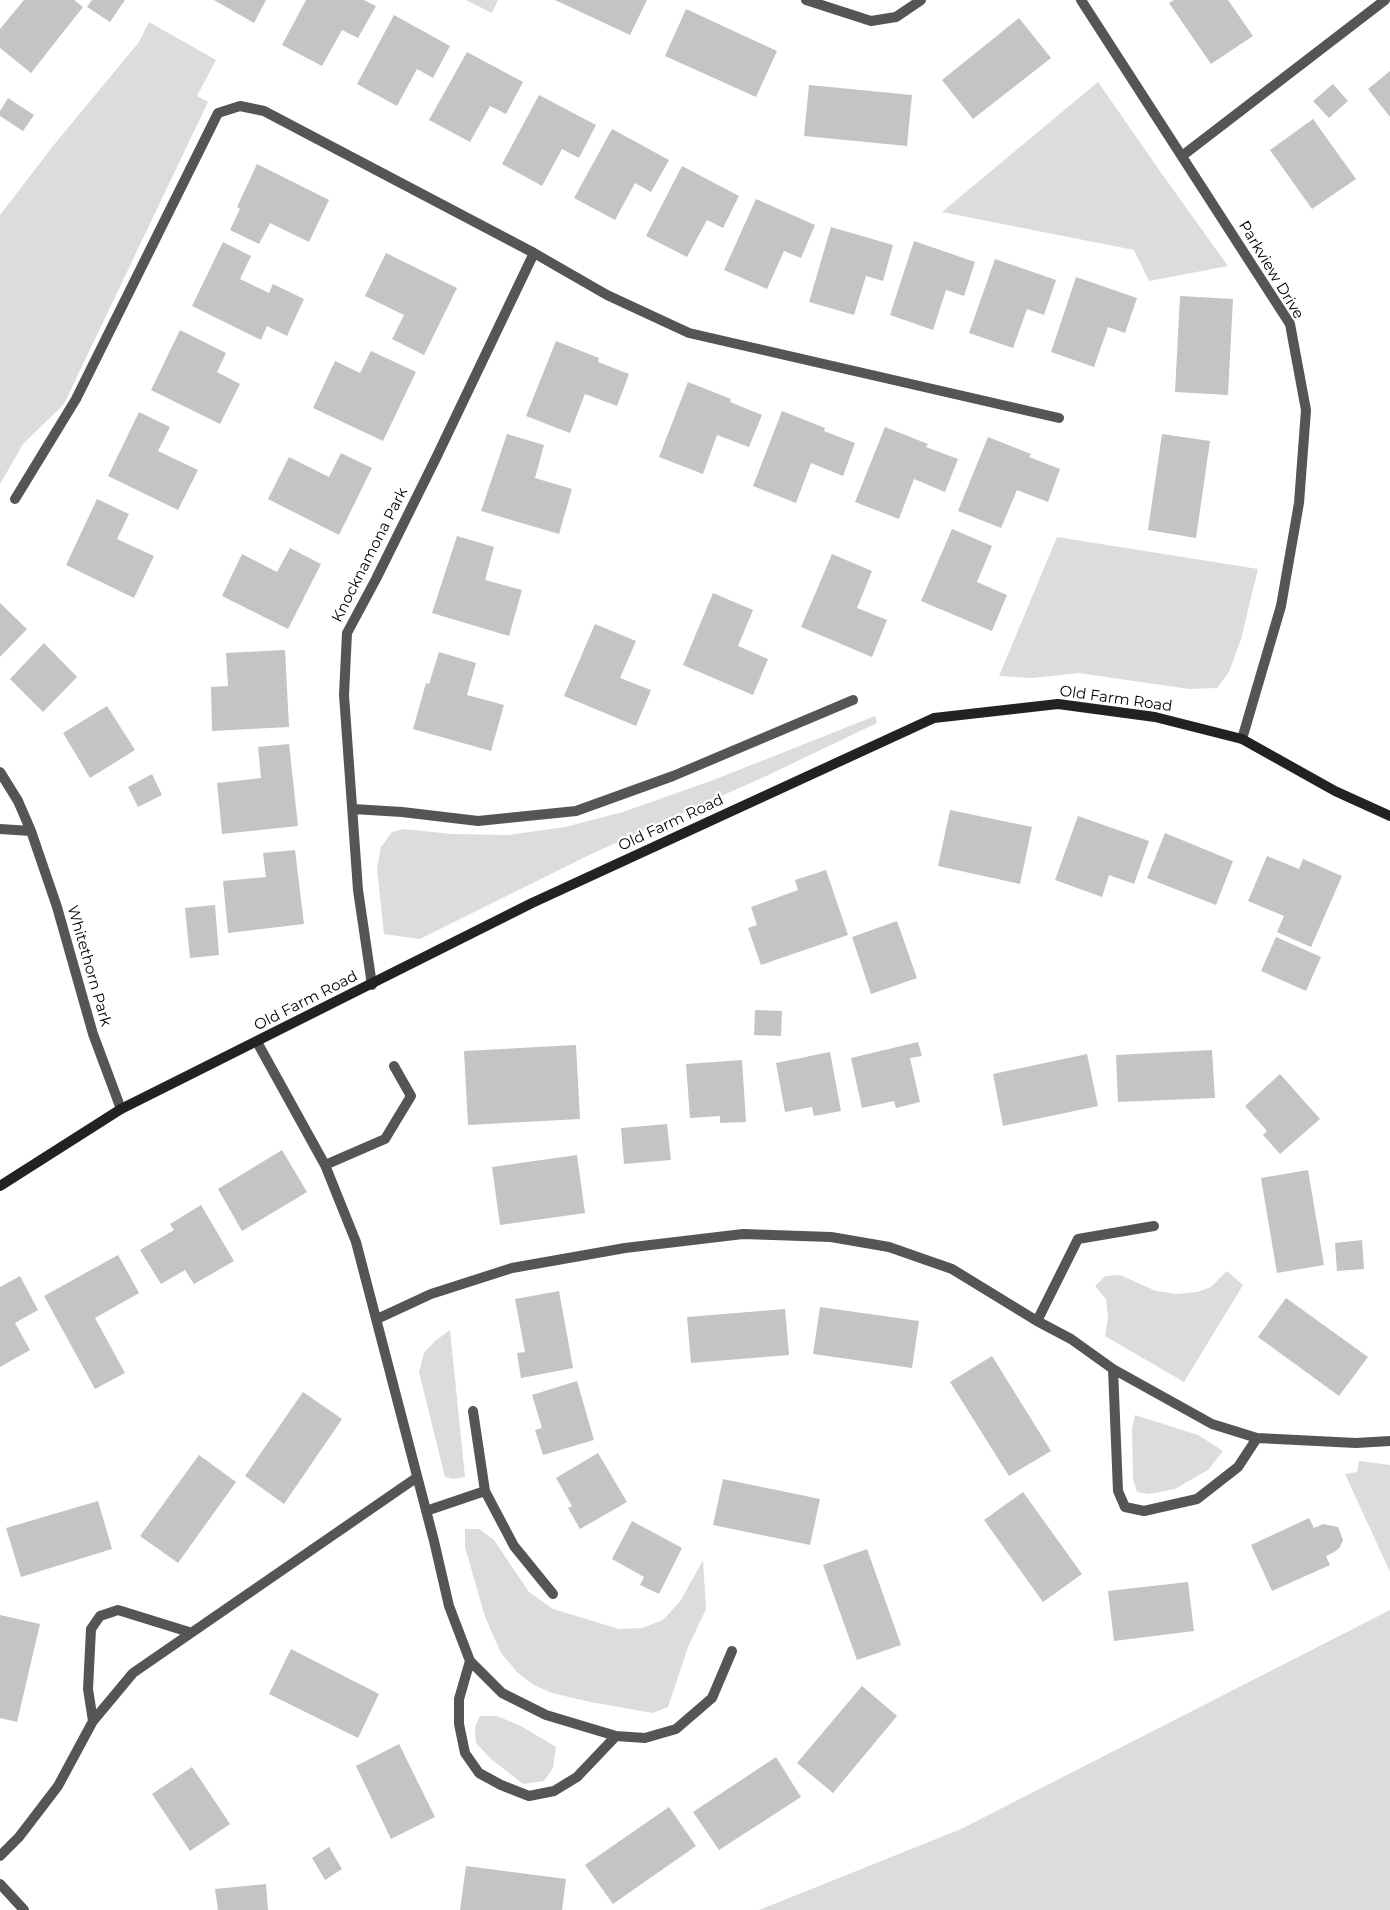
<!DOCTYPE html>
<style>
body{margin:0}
canvas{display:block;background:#fff}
</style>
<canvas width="1390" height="1910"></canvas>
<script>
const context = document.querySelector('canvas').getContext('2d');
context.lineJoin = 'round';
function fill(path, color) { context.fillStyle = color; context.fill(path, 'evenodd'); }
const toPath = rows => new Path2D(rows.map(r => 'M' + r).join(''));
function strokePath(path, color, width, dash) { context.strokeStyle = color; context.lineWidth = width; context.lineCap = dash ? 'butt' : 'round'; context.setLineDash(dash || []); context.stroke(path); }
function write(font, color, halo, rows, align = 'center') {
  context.font = font + ' Montserrat,sans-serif'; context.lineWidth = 4.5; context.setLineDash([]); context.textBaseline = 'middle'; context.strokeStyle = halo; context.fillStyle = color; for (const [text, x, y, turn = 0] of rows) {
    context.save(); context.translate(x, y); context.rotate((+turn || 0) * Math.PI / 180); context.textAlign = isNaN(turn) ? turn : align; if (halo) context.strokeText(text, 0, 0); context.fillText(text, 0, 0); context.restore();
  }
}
const green = toPath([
 [466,0,498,0,492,13],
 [149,22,216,60,197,96,208,102,64,404,23,444,0,484,0,215,53,146,139,42],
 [1098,82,1162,174,1228,266,1149,281,1134,250,942,212],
 [1057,537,1258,569,1241,639,1229,672,1217,688,1189,689,1079,673,1032,678,999,676],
 [875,716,877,723,764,777,591,854,420,939,384,934,377,868,381,847,392,832,404,829,452,834,508,835,565,827,623,812,716,779],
 [1227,1271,1243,1285,1184,1382,1105,1336,1108,1317,1106,1299,1095,1286,1105,1276,1120,1275,1156,1291,1177,1294,1197,1292,1211,1287],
 [450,1330,465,1477,453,1479,445,1477,419,1372,424,1353,435,1341],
 [1135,1415,1198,1435,1223,1451,1208,1470,1175,1489,1149,1494,1137,1492,1133,1479,1132,1428],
 [1359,1461,1390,1465,1390,1572,1345,1474,1357,1472],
 [465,1529,479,1529,494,1540,529,1592,553,1609,619,1629,642,1628,663,1620,681,1600,703,1560,706,1609,688,1647,668,1707,653,1713,590,1702,552,1693,534,1685,518,1673,501,1653,485,1617,465,1547],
 [1390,1610,1390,1910,759,1910,961,1829],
 [480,1716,497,1716,521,1726,556,1747,553,1768,544,1781,523,1784,491,1759,476,1743,475,1727]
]);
const building = toPath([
 [24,0,74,0,83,7,31,73,0,48,0,29],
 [92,0,125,0,110,22,87,7],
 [214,0,266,0,254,23],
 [306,0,364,0,376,6,358,38,342,30,322,66,282,45],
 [555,0,647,0,630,35],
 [1174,0,1228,0,1253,36,1211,64,1169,3],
 [686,9,777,51,756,97,665,56],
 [394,15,450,46,433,78,417,69,397,106,357,84],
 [1019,18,1051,58,973,119,942,80],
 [467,52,523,82,506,114,490,106,470,142,429,120],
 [1390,71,1390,117,1368,89],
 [1333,84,1348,101,1329,118,1313,101],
 [809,85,912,95,907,146,804,136],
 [539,95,596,125,579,158,562,149,542,186,502,164],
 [8,98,34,115,23,131,0,116,0,111],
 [1313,119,1356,179,1312,209,1270,150],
 [612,129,669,160,651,192,635,183,615,220,574,198],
 [257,164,329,200,309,242,270,223,259,244,230,230,240,209,237,207],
 [682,166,739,196,723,228,707,220,687,257,646,236],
 [756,199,815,225,801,258,784,251,767,289,724,270],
 [831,227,893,245,883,281,866,276,854,315,809,302],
 [914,241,975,262,964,296,946,290,933,330,890,315],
 [223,242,251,256,240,279,269,293,273,284,304,299,287,336,267,326,261,340,192,306],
 [386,253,457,288,424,355,392,339,404,315,365,296],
 [995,259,1056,280,1044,315,1027,309,1013,348,969,333],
 [1076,277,1137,298,1125,333,1108,327,1094,367,1051,352],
 [1180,296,1233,299,1228,395,1175,392],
 [180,330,226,353,217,372,240,384,220,424,151,390],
 [556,341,599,358,598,362,629,374,617,406,585,394,570,433,526,416],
 [371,351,416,372,383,441,313,408,335,361,360,373],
 [688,382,731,399,730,402,762,415,749,447,717,435,703,474,659,457],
 [782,411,825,428,824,431,855,443,843,476,811,463,796,503,753,486],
 [139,412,170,427,158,451,198,470,178,510,108,476],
 [885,427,928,444,926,447,958,459,945,492,914,479,899,519,855,502],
 [507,434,544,445,535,478,572,489,559,534,481,511],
 [1162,434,1210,441,1196,538,1148,530],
 [988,437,1031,454,1029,457,1060,469,1048,502,1017,490,1001,528,958,511],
 [341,453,372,468,339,535,268,499,289,457,329,477],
 [97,499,129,514,117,539,154,556,134,598,66,565],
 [952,529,992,546,977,582,1007,595,992,631,921,601],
 [457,536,494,547,485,580,522,590,509,636,432,613],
 [290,548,321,564,288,629,222,596,242,554,277,572],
 [832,554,872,571,857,608,887,620,872,657,801,627],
 [713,593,753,610,738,646,768,659,753,695,683,665],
 [0,603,27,629,0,657],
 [595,624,636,641,620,678,651,690,636,726,564,696],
 [44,643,77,677,43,712,10,679],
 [285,650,289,727,212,731,211,687,228,686,226,653],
 [439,652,476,663,467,695,504,705,491,751,413,729,426,683,429,684],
 [107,706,135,750,90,778,63,733],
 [289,744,298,826,222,834,217,783,261,778,258,747],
 [152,774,162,795,138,807,128,787],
 [950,810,1032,827,1020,884,938,866],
 [1078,816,1149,841,1134,884,1109,875,1102,897,1055,880],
 [1165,833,1233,861,1216,905,1147,878],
 [295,850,304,924,228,933,223,881,266,877,263,853],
 [1267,856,1299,869,1303,859,1342,876,1311,947,1277,932,1284,916,1248,901],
 [826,870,848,935,761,965,748,928,757,925,751,907,798,890,795,880],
 [215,905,219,955,190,958,185,908],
 [897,921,917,978,871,994,852,937],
 [1276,937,1321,957,1306,991,1261,971],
 [755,1010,782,1011,781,1036,754,1035],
 [918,1042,922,1056,910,1058,920,1102,896,1108,894,1101,862,1108,851,1058],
 [576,1045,580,1119,468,1125,464,1051],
 [1212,1050,1215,1098,1118,1102,1116,1055],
 [830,1052,841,1111,814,1116,812,1107,785,1112,776,1063],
 [1087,1054,1098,1106,1003,1126,993,1074],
 [742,1060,746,1122,720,1123,720,1116,690,1118,686,1064],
 [1280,1074,1320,1119,1280,1154,1263,1135,1267,1131,1245,1106],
 [667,1124,671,1160,624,1164,621,1128],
 [282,1150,307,1192,242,1231,218,1189],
 [577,1155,585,1213,500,1225,492,1167],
 [1308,1170,1324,1265,1277,1273,1261,1178],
 [201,1205,234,1261,194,1284,185,1270,161,1284,140,1250,174,1230,170,1224],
 [1362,1240,1364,1269,1337,1271,1335,1243],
 [118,1255,139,1293,95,1318,125,1373,95,1389,44,1296],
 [20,1276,38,1310,15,1323,30,1350,0,1367,0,1287],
 [559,1291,573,1368,521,1378,517,1353,525,1352,515,1299],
 [1286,1298,1368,1357,1339,1396,1258,1337],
 [820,1307,919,1321,912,1368,813,1354],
 [785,1309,789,1355,691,1363,687,1317],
 [992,1356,1051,1451,1009,1476,950,1382],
 [577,1381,594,1440,543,1455,535,1430,542,1428,532,1395],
 [303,1392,342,1419,284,1504,245,1476],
 [598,1453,627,1502,580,1529,568,1508,572,1506,556,1478],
 [199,1455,236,1482,178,1563,140,1536],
 [723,1479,820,1499,810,1545,713,1525],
 [1023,1492,1082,1574,1043,1602,984,1520],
 [98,1501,112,1549,21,1577,6,1528],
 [1309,1518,1314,1528,1323,1524,1338,1527,1343,1540,1340,1547,1336,1551,1326,1556,1330,1565,1272,1591,1251,1545],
 [632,1521,682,1548,659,1594,640,1585,644,1577,612,1559],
 [867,1549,901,1645,857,1660,823,1565],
 [1188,1582,1194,1631,1114,1641,1108,1591],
 [0,1615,40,1624,17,1722,0,1718],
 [291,1649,379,1694,358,1738,269,1694],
 [862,1686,897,1716,833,1793,797,1763],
 [399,1744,435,1817,391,1839,356,1766],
 [776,1757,801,1797,719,1850,693,1812],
 [192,1767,230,1824,190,1851,152,1794],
 [669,1807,696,1846,613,1904,585,1865],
 [329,1847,342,1869,325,1880,312,1858],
 [466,1866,566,1879,562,1910,460,1910],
 [266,1884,268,1910,218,1910,215,1889]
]);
const street = toPath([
 [806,0,871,21,896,17,921,0],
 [1081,0,1290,324,1306,410,1299,503,1281,606,1242,739],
 [1182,156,1385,0],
 [15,499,76,399,218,113,240,106,264,111,534,253,607,295,689,333,1059,418],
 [0,772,18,801,31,831,57,907,93,1034,121,1109],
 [353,809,402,812,478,821,576,811,673,776,853,700],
 [0,829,31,831],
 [372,985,358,890,344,695,347,633,376,579,436,458,534,253],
 [257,1042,325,1165,356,1242,434,1541,449,1606,470,1661,502,1693,546,1715,616,1736,645,1738,676,1729,712,1698,732,1651],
 [325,1165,385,1139,411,1096,394,1066],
 [377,1319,431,1294,512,1268,625,1248,743,1234,831,1237,889,1247,952,1269,1037,1321,1071,1339,1113,1369,1212,1424,1257,1438,1356,1443,1390,1441],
 [1037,1321,1078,1239,1154,1226],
 [1113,1369,1118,1491,1125,1507,1144,1511,1197,1499,1238,1467,1257,1438],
 [473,1411,485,1491,514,1546,553,1594],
 [426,1511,485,1491],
 [470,1661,459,1699,459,1724,465,1753,479,1773,501,1785,529,1796,554,1791,577,1777,616,1736],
 [93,1721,88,1689,91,1629,100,1616,118,1610,189,1632],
 [0,1856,19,1837,58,1786,93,1721,133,1673,416,1478],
 [0,1884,24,1910]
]);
const secondary = toPath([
 [0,1186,121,1109,185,1077,532,903,934,718,1058,704,1155,717,1242,739,1335,791,1390,816]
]);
const streetNames = [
 ["Parkview Drive",1271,270,59],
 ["Knocknamona Park",370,555,-63],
 ["Old Farm Road",1116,699,8],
 ["Old Farm Road",671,823,-25],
 ["Whitethorn Park",89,966,74],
 ["Old Farm Road",306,1001,-27]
];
fill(green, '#dcdcdc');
fill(building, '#c4c4c4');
strokePath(street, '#555', 10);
strokePath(secondary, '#222', 10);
write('15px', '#000', '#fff', streetNames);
</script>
